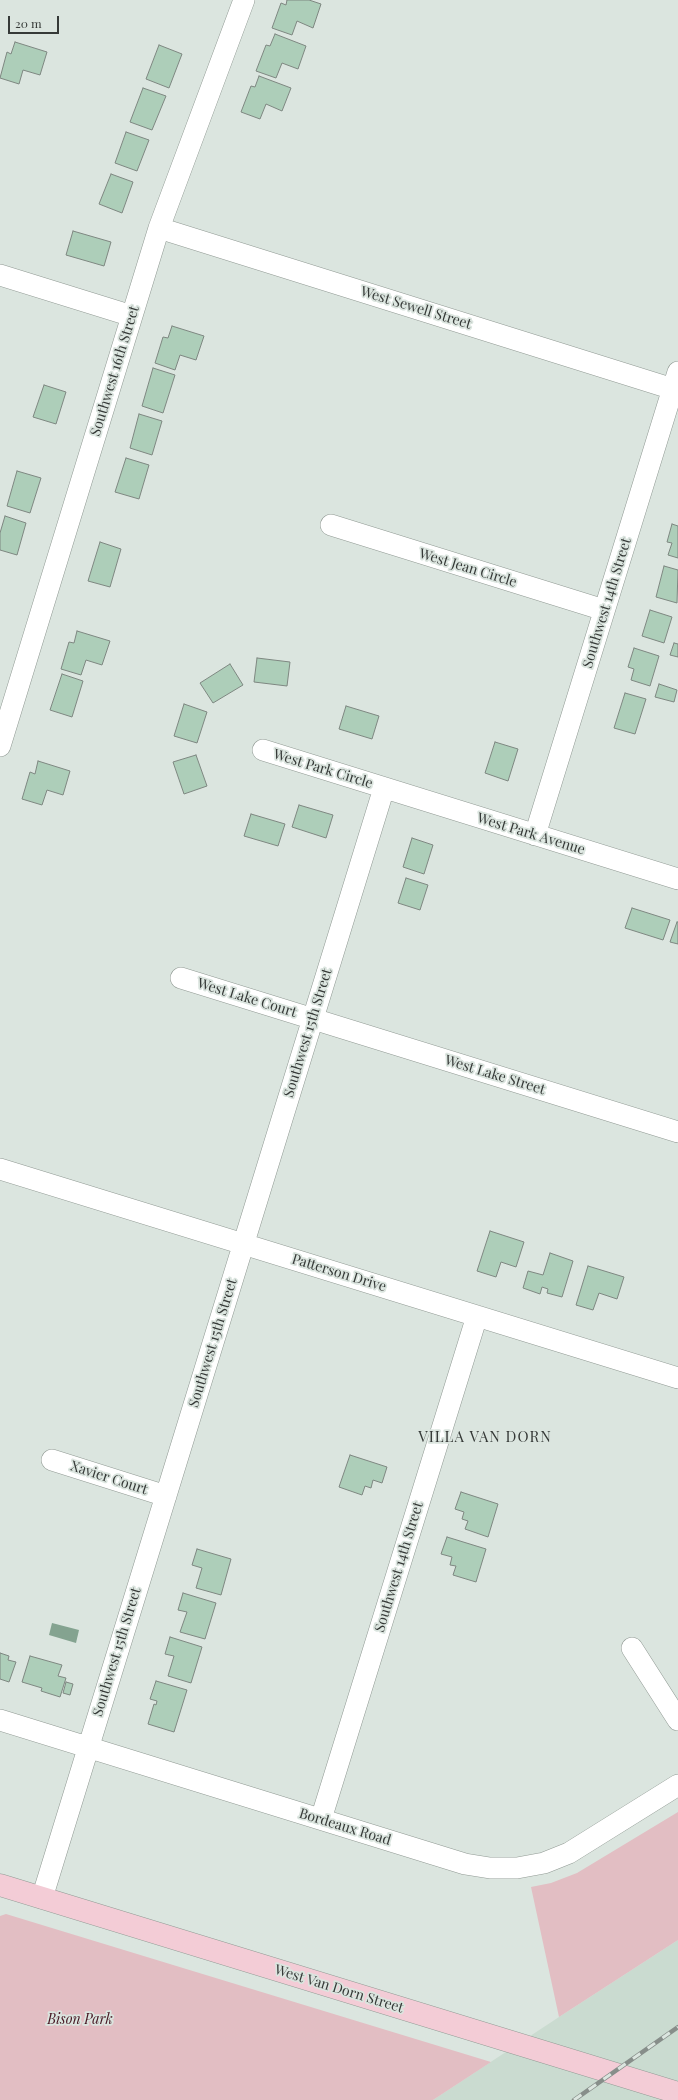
<!DOCTYPE html>
<style>
body{margin:0}
#map{position:relative;width:678px;height:2100px;overflow:hidden;background:#dbe5df;font-family:"Playfair Display",serif}
canvas{display:block}
.scale{position:absolute;left:8px;top:16px;width:51px;height:18px;box-sizing:border-box;border:2px solid #353937;border-top:0;padding-left:5px;font-size:12px;line-height:14px;white-space:nowrap;color:#353937;-webkit-text-stroke:3px #dbe5df;paint-order:stroke}
</style>
<div id="map">
<canvas width="678" height="2100"></canvas>
<div class="scale">20 m</div>
</div>
<script>
const context = document.querySelector('canvas').getContext('2d');
context.lineJoin = 'round';
function fill(path, color) { context.fillStyle = color; context.fill(path, 'evenodd'); }
const toPath = rows => new Path2D(rows.map(r => 'M' + r).join(''));
function strokePath(path, color, width, dash) { context.strokeStyle = color; context.lineWidth = width; context.lineCap = dash ? 'butt' : 'round'; context.setLineDash(dash || []); context.stroke(path); }
function write(font, color, halo, rows, align = 'center') {
  context.font = font + ' "Playfair Display",serif'; context.lineWidth = 3.5; context.setLineDash([]); context.textBaseline = 'middle'; context.strokeStyle = halo; context.fillStyle = color; for (const [text, x, y, turn = 0] of rows) {
    context.save(); context.translate(x, y); context.rotate((+turn || 0) * Math.PI / 180); context.textAlign = isNaN(turn) ? turn : align; if (halo) context.strokeText(text, 0, 0); context.fillText(text, 0, 0); context.restore();
  }
}
const built = toPath([
 [678,1940,678,2100,433,2100,559,2017]
]);
const green = toPath([
 [678,1812,678,1940,559,2017,531,1887,551,1883,577,1873],
 [6,1914,491,2062,433,2100,0,2100,0,1916]
]);
const water = toPath([
 [52,1623,79,1630,76,1643,49,1635]
]);
const building = toPath([
 [287,0,309,0,321,4,313,28,297,21,292,35,272,28,281,3,286,5,287,0],
 [275,34,306,46,298,69,282,63,276,78,256,71,266,45,270,46,275,34],
 [15,42,47,52,40,75,23,70,19,84,0,78,7,52,11,54,15,42],
 [159,45,182,54,169,88,146,79,159,45],
 [259,76,291,88,282,111,266,104,260,119,241,112,251,86,255,87,259,76],
 [143,88,166,96,152,130,130,122,143,88],
 [126,132,149,140,137,171,115,163,126,132],
 [111,174,133,182,122,213,99,204,111,174],
 [73,231,111,242,104,266,66,255,73,231],
 [172,326,204,336,196,360,180,355,175,370,155,363,163,337,168,338,172,326],
 [153,368,175,375,163,413,142,406,153,368],
 [44,385,66,392,56,424,33,417,44,385],
 [139,414,162,421,152,455,130,448,139,414],
 [126,458,149,465,139,499,115,492,126,458],
 [17,471,41,478,30,513,7,506,17,471],
 [5,516,26,523,17,555,0,550,0,533,5,516],
 [672,524,678,526,678,558,668,555,672,543,667,542,672,524],
 [100,542,121,549,110,587,88,581,100,542],
 [664,566,678,570,677,603,656,597,664,566],
 [650,610,672,617,664,643,642,636,650,610],
 [77,631,110,641,102,665,86,660,81,675,61,669,69,642,74,643,77,631],
 [674,643,678,644,678,657,670,655,674,643],
 [634,648,659,656,650,686,631,680,634,669,628,667,634,648],
 [257,658,290,662,287,686,254,682,257,658],
 [230,664,243,685,213,703,200,683,230,664],
 [62,674,83,681,72,717,50,710,62,674],
 [659,684,677,690,674,702,655,697,659,684],
 [625,693,646,699,635,734,614,728,625,693],
 [184,704,207,712,197,743,174,736,184,704],
 [346,706,379,716,372,739,339,729,346,706],
 [495,742,518,749,508,781,485,773,495,742],
 [196,755,207,786,184,794,173,762,196,755],
 [38,761,70,771,63,795,47,790,42,805,22,799,30,772,35,774,38,761],
 [299,805,333,815,326,838,292,827,299,805],
 [251,814,285,824,278,846,244,836,251,814],
 [412,838,433,845,424,874,403,867,412,838],
 [406,878,428,885,420,910,398,903,406,878],
 [632,908,670,920,663,940,625,928,632,908],
 [677,922,678,922,678,944,670,942,677,922],
 [490,1231,524,1242,516,1267,501,1262,496,1277,477,1271,490,1231],
 [550,1253,573,1261,562,1297,547,1293,548,1289,542,1287,540,1294,523,1288,528,1271,543,1275,550,1253],
 [588,1266,624,1277,617,1299,599,1293,593,1310,576,1305,588,1266],
 [350,1455,387,1467,382,1483,373,1480,371,1488,365,1486,362,1495,339,1487,350,1455],
 [461,1492,498,1504,488,1537,465,1529,468,1521,462,1519,464,1512,455,1509,461,1492],
 [447,1537,486,1549,476,1582,453,1575,456,1566,450,1565,452,1557,441,1554,447,1537],
 [197,1549,231,1559,221,1595,196,1588,202,1568,192,1565,197,1549],
 [183,1593,216,1603,205,1639,180,1632,187,1612,178,1610,183,1593],
 [170,1637,202,1647,191,1683,168,1676,174,1656,165,1654,170,1637],
 [0,1653,9,1656,8,1660,16,1662,9,1682,0,1679,0,1653],
 [30,1656,62,1665,58,1676,66,1678,60,1697,41,1691,42,1688,22,1682,30,1656],
 [156,1681,187,1690,174,1732,148,1724,154,1704,156,1705,157,1701,150,1699,156,1681],
 [66,1682,73,1684,70,1695,63,1693,66,1682]
]);
const street = toPath([
 [159,228,673,389],
 [0,275,132,316],
 [331,525,604,610],
 [0,746,159,228,244,0],
 [263,750,678,879],
 [535,835,678,372],
 [181,978,678,1132],
 [0,1169,678,1378],
 [52,1460,166,1496],
 [632,1648,678,1720],
 [0,1720,465,1864,490,1868,517,1868,544,1863,569,1853,678,1785],
 [321,1819,477,1316],
 [42,1898,384,788]
]);
const secondary = toPath([
 [0,1885,678,2093]
]);
const rail = toPath([
 [574,2100,678,2027]
]);
const streetNames = [
 ["West Sewell Street",416,308,17],
 ["Southwest 16th Street",115,371,-73],
 ["West Jean Circle",468,568,17],
 ["Southwest 14th Street",607,603,-73],
 ["West Park Circle",323,769,17],
 ["West Park Avenue",531,834,17],
 ["West Lake Court",247,998,17],
 ["Southwest 15th Street",308,1033,-73],
 ["West Lake Street",495,1075,17],
 ["Patterson Drive",339,1273,17],
 ["Southwest 15th Street",213,1343,-73],
 ["Xavier Court",109,1478,18],
 ["Southwest 14th Street",399,1567,-73],
 ["Southwest 15th Street",117,1652,-73],
 ["Bordeaux Road",345,1827,17],
 ["West Van Dorn Street",339,1989,17]
];
const parkNames = [
 ["Bison Park",80,2020]
];
const neighbourhoodNames = [
 ["VILLA VAN DORN",485,1437]
];
fill(built, '#cadbd0');
fill(green, '#e2bec3');
fill(water, '#84a390');
fill(building, '#adceb9');
strokePath(building, '#7e8781', 1);
strokePath(street, '#919a94', 22);
strokePath(secondary, '#919a94', 23);
strokePath(street, '#fff', 21);
strokePath(secondary, '#f3ccd6', 22);
strokePath(rail, '#878e8a', 4.5);
strokePath(rail, '#dbe5df', 3, [9]);
write('14px', '#353937', '#dbe5df', streetNames);
write('italic 14px', '#461622', '#dbe5df', parkNames);
context.letterSpacing = '1px';
write('15px', '#353937', '#dbe5df', neighbourhoodNames);
context.letterSpacing = '0px';
</script>
